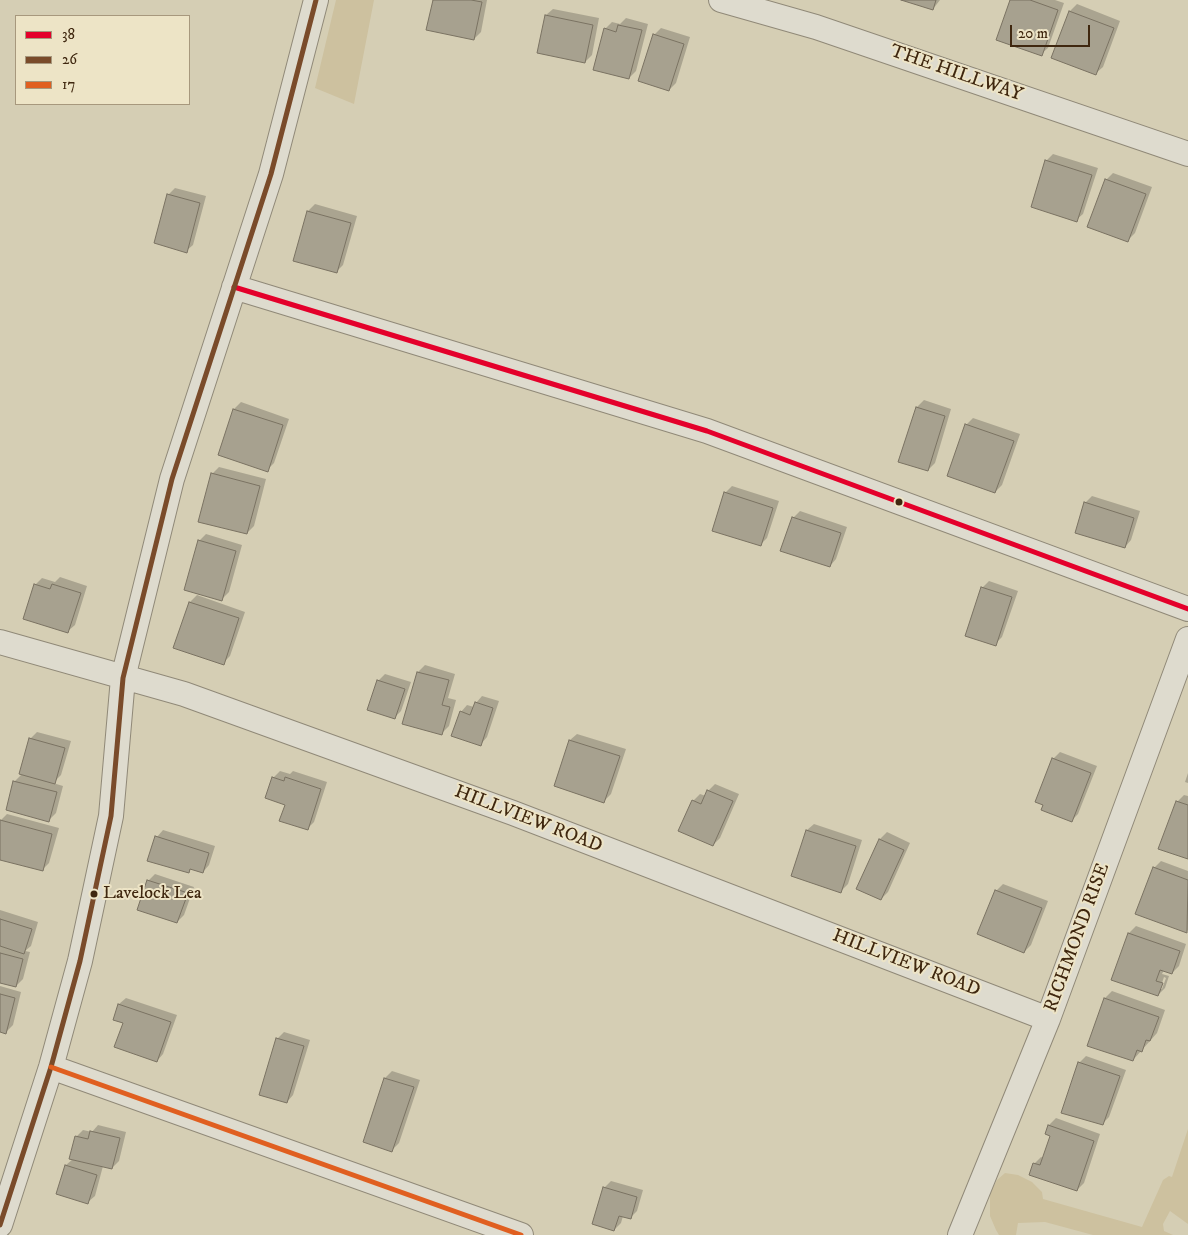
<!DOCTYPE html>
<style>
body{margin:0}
#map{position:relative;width:1188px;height:1235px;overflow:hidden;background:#d5ceb4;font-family:"IM FELL DW Pica",serif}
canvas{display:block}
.legend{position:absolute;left:15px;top:15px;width:175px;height:90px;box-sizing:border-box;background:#ede4c6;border:1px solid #a7987d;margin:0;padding:6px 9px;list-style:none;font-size:15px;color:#3f270f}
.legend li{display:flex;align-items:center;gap:10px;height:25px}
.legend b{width:25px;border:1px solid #a7987d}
.scale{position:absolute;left:1010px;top:25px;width:80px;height:22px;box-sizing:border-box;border:2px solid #3f270f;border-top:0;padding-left:6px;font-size:15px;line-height:18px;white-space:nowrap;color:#3f270f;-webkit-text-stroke:4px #ede4c6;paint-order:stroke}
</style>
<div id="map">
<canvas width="1188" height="1235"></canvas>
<ul class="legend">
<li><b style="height:6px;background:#e4002b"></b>38</li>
<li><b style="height:6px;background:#7a4b2a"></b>26</li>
<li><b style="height:6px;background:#e05f20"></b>17</li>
</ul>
<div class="scale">20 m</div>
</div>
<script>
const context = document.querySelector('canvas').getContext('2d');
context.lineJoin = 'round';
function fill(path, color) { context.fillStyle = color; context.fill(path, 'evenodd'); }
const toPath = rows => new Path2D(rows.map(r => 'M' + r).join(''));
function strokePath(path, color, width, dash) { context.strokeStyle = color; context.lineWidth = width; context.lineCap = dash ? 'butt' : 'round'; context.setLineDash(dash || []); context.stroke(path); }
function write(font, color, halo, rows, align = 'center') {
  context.font = font + ' "IM FELL DW Pica",serif'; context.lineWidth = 4; context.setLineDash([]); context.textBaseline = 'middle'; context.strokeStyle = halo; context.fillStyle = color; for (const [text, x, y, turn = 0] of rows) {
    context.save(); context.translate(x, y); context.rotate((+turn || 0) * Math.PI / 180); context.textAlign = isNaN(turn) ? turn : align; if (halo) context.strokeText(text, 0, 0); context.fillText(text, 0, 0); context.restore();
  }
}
const green = toPath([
 [336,0,374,0,354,104,315,88],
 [1188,1129,1188,1224,1170,1211,1163,1224,1164,1231,1173,1235,1093,1235,1045,1222,1018,1223,1016,1235,999,1235,996,1230,990,1216,990,1193,997,1180,1005,1173,1018,1175,1032,1182,1042,1192,1043,1199,1142,1227,1163,1180,1169,1176,1172,1177]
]);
const shadow = toPath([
 [434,0,487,0,481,32,474,39],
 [905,0,940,0,933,9],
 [1012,0,1055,0,1064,3,1048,48,1041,54],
 [1077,4,1120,21,1103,67,1096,73,1053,57,1070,11],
 [553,9,599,18,592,55,585,62,546,15],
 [626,18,648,24,636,71,629,78,605,29,612,22,620,24],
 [661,28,690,37,676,83,669,90,654,35],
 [1053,154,1098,168,1083,214,1076,220,1046,161],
 [1113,173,1152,187,1135,233,1128,240,1106,180],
 [175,188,206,196,193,245,186,251,168,195],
 [315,204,357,216,343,265,336,272,294,260,308,211],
 [924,400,951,409,935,463,928,470,917,407],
 [241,402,289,419,274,463,267,470,234,409],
 [973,418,1020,434,1002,485,995,492,966,425],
 [219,467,266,479,254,526,247,533,212,474],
 [732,486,779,501,767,538,760,545,725,493],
 [1092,496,1140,511,1131,540,1125,547,1085,503],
 [800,511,847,527,836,559,830,566,793,518],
 [206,534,242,545,229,592,222,599,199,541],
 [60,577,87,586,75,625,68,631,35,585,42,578,55,582],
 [989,581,1018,591,1002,637,995,644,982,588],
 [197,595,245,612,230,656,223,663,190,602],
 [425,665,455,674,448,698,456,700,449,726,442,733,418,672],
 [385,674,411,682,401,711,394,718,378,681],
 [482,696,499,701,487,737,481,744,461,712,467,705,474,707,476,703],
 [37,732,71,741,61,775,53,783,63,786,56,813,49,820,14,782,22,774,30,739],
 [577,734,626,749,611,794,604,801,556,785,570,740],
 [1060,752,1097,766,1078,814,1071,821,1044,804,1053,759],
 [280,771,290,774,293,771,327,782,314,822,307,829,286,804,273,778],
 [1188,773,1188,783,1185,782],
 [715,784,739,794,720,838,713,845,680,831,693,801,700,794,706,796,708,791],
 [1184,795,1188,796,1188,858,1177,802],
 [7,814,59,828,49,863,42,870,0,858,0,821],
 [814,824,862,840,848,884,841,891,793,876,807,830],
 [163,830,215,846,209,865,203,872,192,868,188,872,157,837],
 [887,832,910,843,888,892,881,899,858,888,880,839],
 [1161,861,1188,871,1188,930,1186,932,1154,868],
 [155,874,194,887,184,915,177,922,148,881],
 [1003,884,1048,901,1031,945,1024,952,996,891],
 [0,910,38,922,31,946,25,951,30,952,23,979,16,986,0,982],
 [1136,926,1186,944,1179,966,1172,973,1164,970,1162,974,1169,976,1165,988,1158,995,1113,979,1129,933],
 [1164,977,1166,978,1162,989,1160,989],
 [0,986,21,992,13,1025,6,1032,0,1031],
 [1112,991,1165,1010,1157,1033,1133,1060,1089,1045,1105,998],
 [126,998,177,1015,163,1054,157,1061,124,1023,114,1019,119,1004],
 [284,1032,310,1040,293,1095,287,1102,277,1039],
 [1086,1056,1126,1070,1109,1117,1102,1124,1079,1063],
 [392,1071,420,1080,399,1143,392,1150,365,1141,385,1078],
 [1056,1118,1100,1134,1084,1183,1077,1190,1034,1164,1041,1157,1044,1158,1052,1135,1046,1133,1049,1125],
 [98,1125,126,1132,119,1161,112,1168,103,1166,95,1196,88,1202,58,1193,66,1165,73,1159,76,1137,83,1130,92,1132],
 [611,1181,643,1190,637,1211,630,1218,623,1216,621,1223,614,1230,604,1188]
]);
const building = toPath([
 [433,0,471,0,482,2,474,40,426,30,433,0],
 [901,0,936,0,933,10,901,0],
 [1010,0,1030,0,1058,10,1042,56,996,40,1010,0],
 [1069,11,1114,28,1096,75,1051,58,1069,11],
 [545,15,593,25,585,63,537,53,545,15],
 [618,25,642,30,629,79,593,70,604,28,616,32,618,25],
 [653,34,684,44,669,91,638,81,653,34],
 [1045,160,1092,175,1077,222,1031,207,1045,160],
 [1105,179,1146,194,1128,242,1087,227,1105,179],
 [167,194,200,203,187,253,154,243,167,194],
 [307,211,351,223,337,273,293,261,307,211],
 [916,407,945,416,928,471,898,462,916,407],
 [233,409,283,425,268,472,218,455,233,409],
 [965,424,1014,441,995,493,947,476,965,424],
 [211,473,260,486,247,534,198,522,211,473],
 [724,492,773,508,761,546,712,531,724,492],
 [1084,502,1134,518,1125,548,1075,533,1084,502],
 [792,517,841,533,830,567,780,551,792,517],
 [198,540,236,551,222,601,184,590,198,540],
 [34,584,50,589,52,584,81,593,68,633,23,619,34,584],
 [981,587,1012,597,996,646,965,636,981,587],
 [189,602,239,618,224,665,173,648,189,602],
 [417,672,449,680,442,705,450,707,442,735,402,724,417,672],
 [377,680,405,689,395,719,367,710,377,680],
 [475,702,493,708,481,746,451,736,460,711,470,715,475,702],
 [29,738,65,748,55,784,19,774,29,738],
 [569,740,620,756,604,803,554,786,569,740],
 [1052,758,1091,773,1072,822,1041,810,1043,805,1035,802,1052,758],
 [272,777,284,781,285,777,321,789,308,830,279,821,285,805,265,798,272,777],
 [13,781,57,792,49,822,6,810,13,781],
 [707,790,733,801,713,846,678,831,692,800,701,804,707,790],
 [1176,801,1188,805,1188,859,1158,849,1176,801],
 [0,820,52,834,43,871,0,860,0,820],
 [806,830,856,846,841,893,791,876,806,830],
 [155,836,209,853,203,873,190,869,189,873,147,861,155,836],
 [879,839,904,850,881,900,856,889,879,839],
 [1153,867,1188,880,1187,933,1135,914,1153,867],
 [147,880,188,893,177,923,137,910,147,880],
 [995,890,1042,908,1024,953,977,934,995,890],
 [0,919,32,929,24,954,0,946,0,919],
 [1128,933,1180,951,1172,974,1160,970,1156,981,1163,983,1158,996,1111,980,1128,933],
 [0,953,23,959,16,987,0,983,0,953],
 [0,994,15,998,6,1034,0,1032,0,994],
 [1104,998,1159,1017,1150,1041,1146,1040,1142,1052,1137,1050,1133,1061,1087,1046,1104,998],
 [118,1004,171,1022,157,1062,114,1047,123,1023,113,1020,118,1004],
 [276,1038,304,1046,287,1103,259,1095,276,1038],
 [1078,1062,1120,1076,1103,1125,1061,1113,1078,1062],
 [384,1078,414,1087,392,1152,363,1142,384,1078],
 [1048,1125,1094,1141,1077,1191,1029,1175,1033,1163,1040,1165,1050,1136,1045,1134,1048,1125],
 [90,1131,120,1138,112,1169,69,1159,75,1136,88,1139,90,1131],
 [65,1165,97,1175,88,1204,56,1194,65,1165],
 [603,1187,637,1197,631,1219,619,1216,614,1231,592,1224,603,1187]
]);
const street = toPath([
 [721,0,816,27,1188,154],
 [234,287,707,431,1188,609],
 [0,642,184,694,513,813,1048,1019],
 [51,1067,521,1235],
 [0,1225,51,1067,80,961,111,816,123,678,172,479,271,174,316,0],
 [960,1235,1048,1019,1188,639]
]);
const bus1 = toPath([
 [234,287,707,431,1188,609]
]);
const bus2 = toPath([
 [0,1225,51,1067,80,961,111,816,123,678,172,479,271,174,316,0]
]);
const bus3 = toPath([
 [51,1067,521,1235]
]);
const markers = [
 [899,502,4.5,"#3f270f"],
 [94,894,4.5,"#3f270f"]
];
const busNames = [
 ["Lavelock Lea",103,894]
];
const streetNames = [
 ["THE HILLWAY",956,74,19],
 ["HILLVIEW ROAD",528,820,21],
 ["RICHMOND RISE",1078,938,-70],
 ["HILLVIEW ROAD",906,964,21]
];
fill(green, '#cdc19f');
fill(shadow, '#0003');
fill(building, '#a7a18f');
strokePath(building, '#7a7262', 1);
strokePath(street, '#908978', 26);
strokePath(street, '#dedbce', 24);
strokePath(bus1, '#e4002b', 5);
strokePath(bus2, '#7a4b2a', 5);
strokePath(bus3, '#e05f20', 5);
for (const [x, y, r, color] of markers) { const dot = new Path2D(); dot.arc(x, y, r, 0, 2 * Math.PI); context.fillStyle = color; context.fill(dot); strokePath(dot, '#ede4c6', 2); }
write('18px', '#3f270f', '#ede4c6', busNames, 'left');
write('19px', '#3f270f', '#ede4c6', streetNames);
</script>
